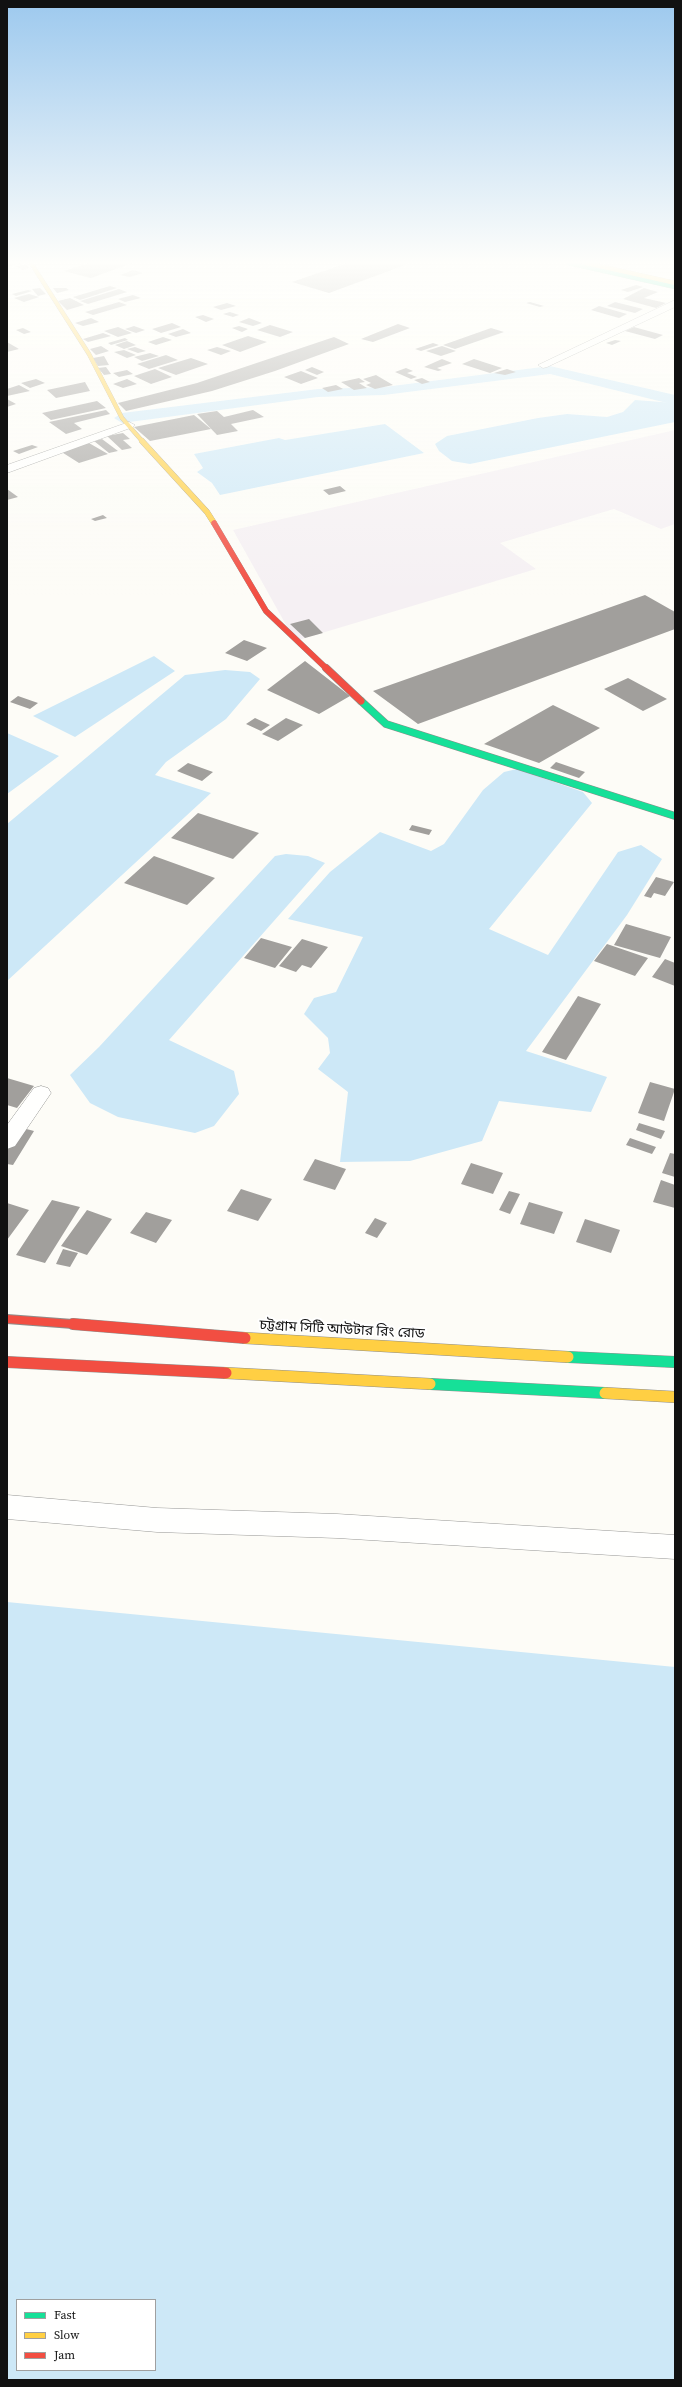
<!DOCTYPE html>
<meta charset="utf-8">
<style>
body{margin:0}
#map{position:relative;width:682px;height:2387px;overflow:hidden;background:#fdfcf7;font-family:"Source Serif 4",serif}
canvas{display:block}
.frame{position:absolute;inset:0;border:8px solid #111;pointer-events:none}
.legend{position:absolute;left:16px;top:2299px;width:140px;height:72px;box-sizing:border-box;background:#fff;border:1px solid #a0a0a0;margin:0;padding:5px 7px;list-style:none;font-size:12px;color:#111}
.legend li{display:flex;align-items:center;gap:8px;height:20px}
.legend b{width:20px;border:1px solid #a0a0a0}
</style>
<div id="map">
<canvas width="682" height="2387"></canvas>
<div class="frame"></div>
<ul class="legend">
<li><b style="height:5px;background:#16e098"></b>Fast</li>
<li><b style="height:5px;background:#ffcf43"></b>Slow</li>
<li><b style="height:5px;background:#f24e42"></b>Jam</li>
</ul>
</div>
<script>
const context = document.querySelector('canvas').getContext('2d');
context.lineJoin = 'round';
function fill(path, color) { context.fillStyle = color; context.fill(path, 'evenodd'); }
const toPath = rows => new Path2D(rows.map(r => 'M' + r).join(''));
function strokePath(path, color, width, dash) { context.strokeStyle = color; context.lineWidth = width; context.lineCap = dash ? 'butt' : 'round'; context.setLineDash(dash || []); context.stroke(path); }
function write(font, color, halo, rows, align = 'center') {
  context.font = font + ' "Source Serif 4","Noto Sans Bengali",serif'; context.lineWidth = 4; context.setLineDash([]); context.textBaseline = 'middle'; context.strokeStyle = halo; context.fillStyle = color; for (const [text, x, y, turn = 0] of rows) {
    context.save(); context.translate(x, y); context.rotate((+turn || 0) * Math.PI / 180); context.textAlign = isNaN(turn) ? turn : align; if (halo) context.strokeText(text, 0, 0); context.fillText(text, 0, 0); context.restore();
  }
}
const industrial = toPath([
 [675,430,675,524,661,529,614,509,500,543,536,569,295,641,233,530]
]);
const water = toPath([
 [635,400,675,403,675,422,470,464,452,461,439,451,435,444,447,436,538,418,567,414,607,417,623,412],
 [385,424,424,453,220,495,212,483,197,472,203,468,194,454,279,438,285,440],
 [154,656,175,671,75,737,33,716],
 [225,670,250,672,260,679,226,719,166,762,155,775,211,793,7,981,7,824,185,675],
 [7,733,59,756,7,794],
 [517,769,583,792,592,803,489,929,548,955,618,852,641,845,662,859,627,915,526,1051,607,1077,591,1112,499,1101,482,1141,410,1161,340,1162,348,1092,318,1069,330,1053,328,1038,304,1014,314,998,336,992,363,937,288,919,330,872,380,832,431,851,444,844,483,790,504,772],
 [286,854,308,856,325,863,169,1040,234,1071,239,1094,214,1126,195,1133,118,1117,90,1103,70,1075,99,1047,275,856],
 [7,1602,675,1667,675,2380,7,2380],
 [17,2300,155,2300,155,2370,17,2370]
]);
const canal = toPath([
 [550,366,675,395,675,405,550,374,384,395,318,397,122,423,114,418,122,413,318,389,384,387,550,366]
]);
const building = toPath([
 [7,263,22,263,7,267],
 [89,263,133,263,91,278,64,271],
 [347,263,404,263,408,264,329,293,292,282],
 [26,264,29,268,23,270,16,266],
 [133,270,143,273,130,277,120,275],
 [636,285,643,287,628,292,621,290],
 [110,286,117,288,80,300,73,297],
 [40,288,46,294,38,296,32,289],
 [53,288,66,288,69,290,57,293],
 [644,288,658,292,644,298,666,303,656,308,623,299],
 [119,289,127,292,88,304,80,301],
 [28,290,32,291,16,296,12,294],
 [29,294,39,297,24,302,14,298],
 [133,295,141,298,125,302,118,299],
 [70,298,84,305,67,310,58,301],
 [119,302,127,305,93,315,85,312],
 [530,302,544,306,540,307,526,303],
 [615,302,643,309,635,313,607,306],
 [227,303,236,306,221,310,213,307],
 [599,306,627,314,619,318,591,310],
 [230,312,239,315,233,317,223,314],
 [203,315,214,319,206,322,195,317],
 [91,318,99,322,83,326,75,323],
 [249,318,262,323,253,326,239,322],
 [172,323,181,327,161,333,152,329],
 [398,324,410,328,373,342,361,339],
 [270,325,293,332,280,337,257,330],
 [134,326,145,330,136,333,125,329],
 [239,326,248,329,242,332,232,328],
 [118,327,132,333,118,337,104,331],
 [634,327,663,335,655,339,625,331],
 [23,328,31,332,24,334,16,330],
 [491,328,504,332,455,349,443,345],
 [183,329,191,333,176,337,168,334],
 [103,333,111,336,88,342,83,339],
 [248,336,267,342,240,352,222,345],
 [163,337,172,340,156,345,148,342],
 [334,337,349,344,275,371,212,391,126,411,118,403,197,383],
 [125,338,128,340,111,345,108,343],
 [615,340,621,341,612,345,606,343],
 [127,341,136,345,124,349,115,345],
 [7,342,19,349,7,352],
 [433,343,439,345,421,351,415,349],
 [101,346,109,351,96,355,90,349],
 [442,346,456,351,441,356,426,351],
 [135,347,146,351,138,353,127,349],
 [217,347,231,351,221,355,207,350],
 [124,350,136,355,127,358,114,352],
 [150,353,159,356,142,361,134,357],
 [166,355,178,360,149,369,137,364],
 [104,356,109,365,98,366,93,358],
 [191,358,208,364,176,375,158,368],
 [442,359,452,363,437,368,442,370,438,371,424,367],
 [474,359,502,368,490,373,462,364],
 [106,367,111,374,104,375,98,368],
 [312,367,324,372,317,375,305,370],
 [406,368,413,371,407,373,417,377,411,379,395,372],
 [155,369,172,377,151,384,134,376],
 [507,369,516,372,505,375,494,373],
 [127,370,133,374,119,377,113,373],
 [301,371,318,378,301,384,284,377],
 [376,375,393,385,375,389,366,385,371,383,363,379],
 [359,378,365,382,359,383,367,388,354,390,341,382],
 [422,378,430,382,422,384,414,380],
 [36,379,45,383,30,388,21,383],
 [127,379,137,384,123,388,113,384],
 [85,382,90,391,56,398,47,390],
 [19,385,30,391,7,396,7,389],
 [336,385,343,389,328,392,322,388],
 [7,399,16,404,7,407],
 [97,401,106,408,51,420,42,413],
 [106,410,110,414,74,423,82,429,66,434,49,422],
 [253,410,264,417,231,424,238,431,217,435,197,414,217,411,224,417],
 [194,415,211,429,150,441,134,427],
 [123,433,130,439,123,440,132,448,122,450,107,436],
 [102,439,118,451,109,453,94,441],
 [89,443,108,454,79,463,60,451],
 [32,445,38,447,19,454,13,451],
 [340,486,346,491,329,495,323,490],
 [7,489,18,497,7,500],
 [103,515,107,518,95,521,91,519],
 [645,595,675,612,675,629,418,724,373,691],
 [309,619,323,633,305,638,290,624],
 [244,640,267,648,247,661,225,653],
 [305,661,350,696,319,714,267,690],
 [628,678,667,699,643,711,604,689],
 [18,696,38,703,30,709,10,702],
 [553,705,600,728,539,763,484,744],
 [255,718,270,725,261,731,246,724],
 [286,718,303,725,278,741,262,734],
 [556,762,585,772,579,778,550,768],
 [188,763,213,772,202,781,177,771],
 [198,813,259,833,233,859,171,838],
 [412,825,432,830,429,835,409,830],
 [154,856,215,878,187,905,124,883],
 [656,877,674,882,665,896,654,893,651,898,644,896],
 [626,924,671,937,660,958,614,945],
 [261,938,292,947,275,968,244,958],
 [302,939,328,947,311,968,302,965,296,972,279,966],
 [607,944,648,958,635,976,594,961],
 [665,959,675,963,675,986,652,977],
 [578,996,601,1004,566,1060,542,1052],
 [7,1078,34,1086,17,1108,7,1105],
 [650,1082,675,1089,664,1121,638,1113],
 [639,1123,665,1131,661,1139,636,1130],
 [15,1126,34,1131,13,1165,7,1164,7,1139],
 [630,1138,656,1147,652,1154,626,1145],
 [670,1153,675,1154,675,1177,662,1173],
 [315,1159,346,1169,335,1190,303,1180],
 [471,1163,503,1173,493,1194,461,1184],
 [661,1180,675,1185,675,1208,653,1202],
 [241,1189,272,1199,258,1221,227,1211],
 [509,1191,520,1194,510,1214,499,1210],
 [52,1200,80,1207,45,1263,16,1255],
 [529,1202,563,1212,554,1234,520,1224],
 [7,1203,29,1210,7,1240],
 [87,1210,112,1219,87,1255,61,1246],
 [146,1212,172,1220,156,1243,130,1233],
 [375,1218,387,1223,377,1238,365,1233],
 [585,1219,620,1230,611,1253,576,1242],
 [63,1249,78,1253,70,1267,56,1264]
]);
const street = toPath([
 [675,300,675,307,547,367,543,368,538,365,675,300],
 [129,422,135,425,133,427,7,473,7,465,129,422],
 [41,1086,48,1088,51,1093,15,1146,7,1149,7,1125,34,1088,41,1086],
 [7,1495,157,1508,337,1514,675,1535,675,1559,337,1538,157,1532,7,1519,7,1495]
]);
const fastFar2 = toPath([
 [568,263,675,287]
]);
const fastFar1 = toPath([
 [361,701,386,724,675,816]
]);
const fast = toPath([
 [568,1357,675,1362],
 [430,1384,605,1393]
]);
const slowFar2 = toPath([
 [31,263,89,354,122,418,143,442],
 [586,263,675,283]
]);
const slowFar1 = toPath([
 [142,441,207,512,214,523]
]);
const slow = toPath([
 [245,1338,568,1357],
 [226,1373,430,1384],
 [605,1393,675,1397]
]);
const jamFar3 = toPath([
 [214,523,266,611,327,669]
]);
const jamFar2 = toPath([
 [326,668,361,701]
]);
const jamFar1 = toPath([
 [7,1319,86,1325]
]);
const jam = toPath([
 [73,1324,245,1338],
 [7,1362,226,1373]
]);
const streetNames = [
 ["চট্টগ্রাম সিটি আউটার রিং রোড",342,1330,3]
];
fill(industrial, '#f5f0f3');
fill(water, '#cde8f7');
fill(canal, '#cde8f7');
fill(building, '#a19f9c');
strokePath(street, '#979795', 1);
strokePath(fastFar2, '#8e8d8b', 4.5);
strokePath(fastFar1, '#8e8d8b', 8);
strokePath(fast, '#8e8d8b', 12);
strokePath(slowFar2, '#8e8d8b', 4.5);
strokePath(slowFar1, '#8e8d8b', 6);
strokePath(slow, '#8e8d8b', 12);
strokePath(jamFar3, '#8e8d8b', 6);
strokePath(jamFar2, '#8e8d8b', 8);
strokePath(jamFar1, '#8e8d8b', 10);
strokePath(jam, '#8e8d8b', 12);
fill(street, '#fffffe');
strokePath(fastFar2, '#16e098', 4);
strokePath(fastFar1, '#16e098', 7);
strokePath(fast, '#16e098', 11);
strokePath(slowFar2, '#ffcf43', 4);
strokePath(slowFar1, '#ffcf43', 5.5);
strokePath(slow, '#ffcf43', 11);
strokePath(jamFar3, '#f24e42', 5.5);
strokePath(jamFar2, '#f24e42', 7);
strokePath(jamFar1, '#f24e42', 8);
strokePath(jam, '#f24e42', 11);
const sky = context.createLinearGradient(0, 0, 0, 597);
sky.addColorStop(0, '#9dc9ee');
sky.addColorStop(0.44, '#fefefb');
sky.addColorStop(1, '#fefefb00');
context.fillStyle = sky;
context.fillRect(0, 0, 682, 597);
write('14px', '#111', '#fff', streetNames);
</script>
